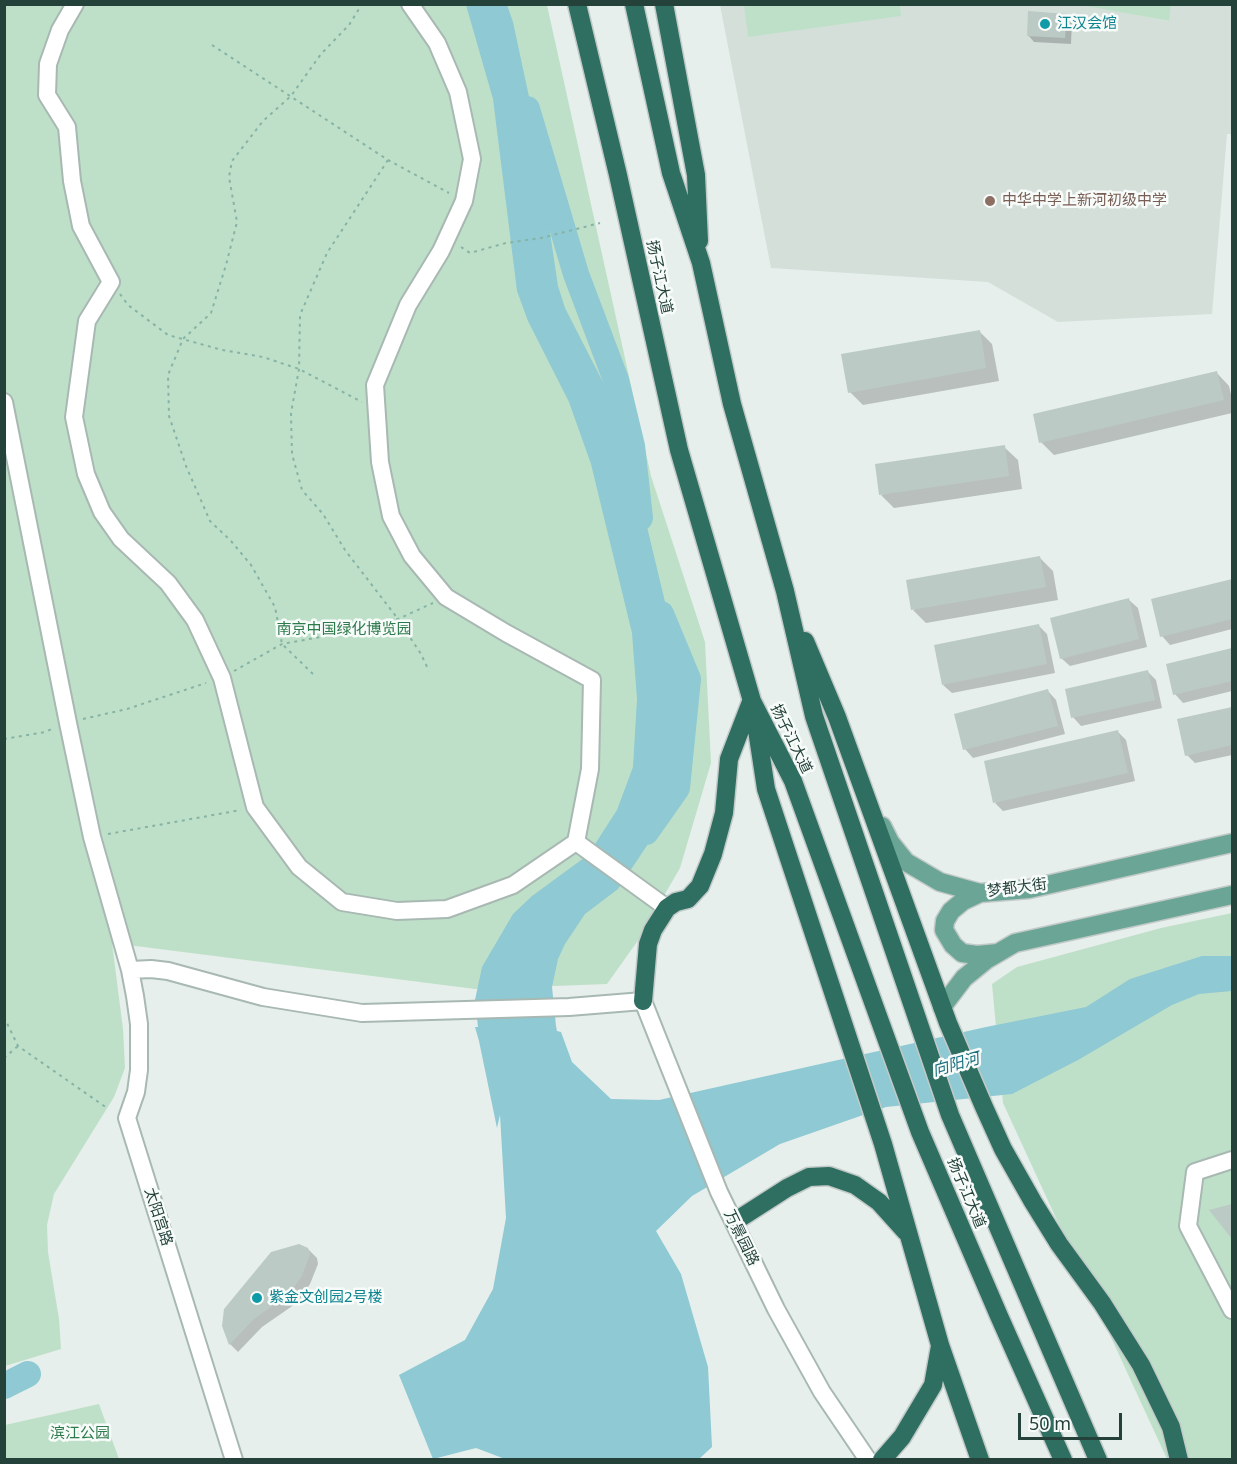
<!DOCTYPE html>
<meta charset="utf-8">
<style>
body{margin:0}
#map{position:relative;width:1237px;height:1464px;overflow:hidden;background:#e6efeb;font-family:"Noto Sans",sans-serif}
canvas{display:block}
.frame{position:absolute;inset:0;border:6px solid #24423a;pointer-events:none}
.scale{position:absolute;left:1018px;top:1413px;width:104px;height:27px;box-sizing:border-box;border:3px solid #24423a;border-top:0;padding-left:8px;font-size:18px;line-height:21px;white-space:nowrap;color:#24423a;-webkit-text-stroke:4px #f7fbf9;paint-order:stroke}
</style>
<div id="map">
<canvas width="1237" height="1464"></canvas>
<div class="frame"></div>
<div class="scale">50 m</div>
</div>
<script>
const context = document.querySelector('canvas').getContext('2d');
context.lineJoin = 'round';
function fill(path, color) { context.fillStyle = color; context.fill(path, 'evenodd'); }
const toPath = rows => new Path2D(rows.map(r => 'M' + r).join(''));
function strokePath(path, color, width, dash) { context.strokeStyle = color; context.lineWidth = width; context.lineCap = dash ? 'butt' : 'round'; context.setLineDash(dash || []); context.stroke(path); }
function write(font, color, halo, rows, align = 'center') {
  context.font = font + ' "Noto Sans","Noto Sans SC",sans-serif'; context.lineWidth = 5; context.setLineDash([]); context.textBaseline = 'middle'; context.strokeStyle = halo; context.fillStyle = color; for (const [text, x, y, turn = 0] of rows) {
    context.save(); context.translate(x, y); context.rotate((+turn || 0) * Math.PI / 180); context.textAlign = isNaN(turn) ? turn : align; if (halo) context.strokeText(text, 0, 0); context.fillText(text, 0, 0); context.restore();
  }
}
const built = toPath([
 [1081,4,1168,21,1171,5,1232,5,1232,134,1227,134,1212,314,1058,322,988,282,771,268,720,5]
]);
const green = toPath([
 [5,5,547,5,651,476,705,642,711,763,680,868,639,939,607,984,475,989,112,943,123,1029,125,1068,114,1097,54,1194,47,1225,48,1252,59,1319,61,1349,5,1366],
 [744,5,900,5,901,16,748,37],
 [1081,5,1171,4,1171,5,1169,21],
 [1232,913,1232,1459,1167,1459,1003,1103,992,984,1017,967,1161,928],
 [99,1404,119,1459,5,1459,5,1425]
]);
const water = toPath([
 [466,5,507,5,513,22,531,106,558,286,565,308,606,388,630,456,672,631,678,704,673,786,654,835,618,889,585,914,565,944,558,959,552,987,556,1026,557,1031,561,1032,572,1062,611,1099,659,1100,986,1027,1086,1007,1130,979,1202,956,1232,956,1232,991,1199,994,1172,1005,1078,1060,1012,1094,886,1107,780,1144,692,1196,656,1231,681,1274,708,1367,712,1447,699,1459,505,1459,476,1448,433,1459,399,1375,465,1340,493,1289,506,1218,500,1115,497,1128,479,1041,475,1027,478,1027,475,1000,482,967,513,914,532,896,588,855,617,810,633,767,637,699,632,633,591,464,569,402,528,321,517,291,493,99]
]);
const shadow = toPath([
 [1066,15,1072,21,1071,44,1034,42,1028,35],
 [979,331,992,344,999,381,863,405,850,392],
 [1216,372,1229,386,1232,399,1232,413,1054,455,1041,442],
 [1004,447,1018,460,1022,489,894,508,881,495],
 [1040,558,1053,571,1058,600,926,623,913,610],
 [1232,580,1232,629,1170,645,1162,636,1153,600],
 [1129,600,1138,608,1147,647,1070,666,1061,658],
 [1038,625,1047,634,1055,673,952,693,943,685],
 [1232,650,1232,691,1183,703,1175,694,1168,665],
 [1148,672,1156,680,1162,708,1081,726,1073,717],
 [1048,691,1056,700,1065,734,973,758,965,749],
 [1232,708,1232,755,1195,763,1187,755,1179,720],
 [1118,732,1126,740,1135,781,1003,811,995,803],
 [308,1249,317,1258,318,1264,310,1284,298,1302,262,1327,238,1352,230,1344,224,1326]
]);
const river = toPath([
 [527,109,576,274,616,380,632,446,640,518],
 [646,832,677,788,688,679,661,614],
 [4,1386,28,1374]
]);
const building = toPath([
 [1028,11,1067,14,1065,38,1027,36],
 [980,330,986,368,848,393,841,354],
 [1217,371,1224,400,1039,443,1033,414],
 [1005,445,1009,476,879,495,875,464],
 [1040,556,1046,587,911,610,906,580],
 [1232,579,1232,619,1160,637,1151,599],
 [1129,598,1139,639,1060,659,1050,618],
 [1039,624,1047,664,942,685,934,645],
 [1232,648,1232,681,1173,695,1166,664],
 [1148,670,1155,700,1071,718,1065,689],
 [1048,689,1058,726,963,750,954,714],
 [1232,707,1232,745,1185,756,1177,719],
 [1118,730,1128,773,993,803,984,761],
 [1232,1204,1232,1239,1209,1210],
 [299,1244,308,1248,310,1254,302,1276,289,1294,254,1319,229,1345,222,1326,224,1309,271,1252]
]);
const path = toPath([
 [212,45,388,160,449,193],
 [388,160,327,253,300,315,299,369,291,413,292,454,302,490,323,514,345,550,398,619,421,654,429,671],
 [461,247,470,253,506,243,541,238,600,223],
 [120,294,128,305,168,335,222,350,263,357,299,369,362,402],
 [234,671,282,644,326,636,361,624,398,619,433,603],
 [313,674,282,644,275,607,251,565,231,541,210,521,186,466,169,416,168,375,183,339,211,313,226,265,237,222,229,177,232,161,263,121,291,96,321,54,349,25,362,4],
 [83,719,127,709,206,683],
 [4,739,45,732,54,728],
 [108,834,241,810],
 [4,1017,18,1046,107,1108],
 [4,1058,18,1046]
]);
const minor = toPath([
 [75,4,60,30,48,64,47,95,67,127,72,181,81,226,111,282,87,321,74,417,86,474,102,512,121,539,168,583,195,620,222,678,255,807,299,867,342,902,397,911,447,909,513,885,576,842,590,769,592,680,506,633,446,597,412,556,391,516,380,462,375,385,408,305,441,251,464,201,472,159,458,92,437,43,410,4],
 [4,402,68,723,92,837,130,970,135,996,139,1024,139,1070,136,1092,127,1118,234,1460],
 [576,842,667,908],
 [130,970,151,969,168,971,263,997,362,1013,569,1007,643,1001,719,1192,776,1309,822,1392,868,1460],
 [1232,1160,1195,1172,1188,1226,1232,1310]
]);
const major = toPath([
 [882,826,890,842,906,862,940,882,980,893,1029,889,1232,843],
 [980,893,963,901,951,911,945,921,944,930,953,945,962,953,977,955,998,953],
 [942,1007,964,978,986,960,1015,943,1232,895]
]);
const highway = toPath([
 [577,4,618,175,679,450,752,701,793,781,920,1132,999,1316,1063,1460],
 [634,4,671,173,701,263,732,404,785,591,814,716,950,1115,1098,1460],
 [664,4,696,175,699,241],
 [805,641,837,717,948,1023,984,1107,1003,1149,1033,1202,1059,1244,1102,1303,1141,1365,1171,1427,1179,1460],
 [755,717,766,789,883,1144,940,1345,980,1460],
 [643,1001,648,944,653,930,667,908,676,902,688,899,700,886,713,854,724,813,729,759,751,702],
 [734,1222,787,1188,809,1177,829,1176,855,1185,879,1202,906,1232],
 [882,1460,902,1437,933,1385,940,1346]
]);
const markers = [
 [1045,24,6,"#0f9aa8"],
 [990,201,6,"#8d6e63"],
 [257,1298,6,"#0f9aa8"]
];
const cultureNames = [
 ["江汉会馆",1057,24],
 ["紫金文创园2号楼",269,1298]
];
const educationNames = [
 ["中华中学上新河初级中学",1002,201]
];
const streetNames = [
 ["扬子江大道",659,277,78],
 ["扬子江大道",791,739,64],
 ["梦都大街",1017,888,-7],
 ["扬子江大道",966,1193,67],
 ["太阳宫路",158,1217,72],
 ["万景园路",741,1238,64]
];
const parkNames = [
 ["南京中国绿化博览园",344,630],
 ["滨江公园",80,1434]
];
const waterNames = [
 ["向阳河",956,1065,-16]
];
fill(built, '#d4dfda');
fill(green, '#bfe0c8');
fill(water, '#8ec9d4');
fill(shadow, '#0003');
strokePath(river, '#8ec9d4', 26);
fill(building, '#bbcac4');
strokePath(minor, '#a8b8b2', 20);
strokePath(major, '#c2cac8', 21);
strokePath(highway, '#c2cac8', 21);
strokePath(path, '#86b3a5', 2, [3, 4.5]);
strokePath(minor, '#fff', 16);
strokePath(major, '#6aa596', 18);
strokePath(highway, '#2f6f62', 18);
for (const [x, y, r, color] of markers) { const dot = new Path2D(); dot.arc(x, y, r, 0, 2 * Math.PI); context.fillStyle = color; context.fill(dot); strokePath(dot, '#f7fbf9', 2); }
write('15px', '#0d838f', '#f7fbf9', cultureNames, 'left');
write('15px', '#785e54', '#f7fbf9', educationNames, 'left');
write('15px', '#24423a', '#f7fbf9', streetNames);
write('15px', '#2d7a4b', '#f7fbf9', parkNames);
write('italic 16px', '#1c6f80', '#f7fbf9', waterNames);
</script>
